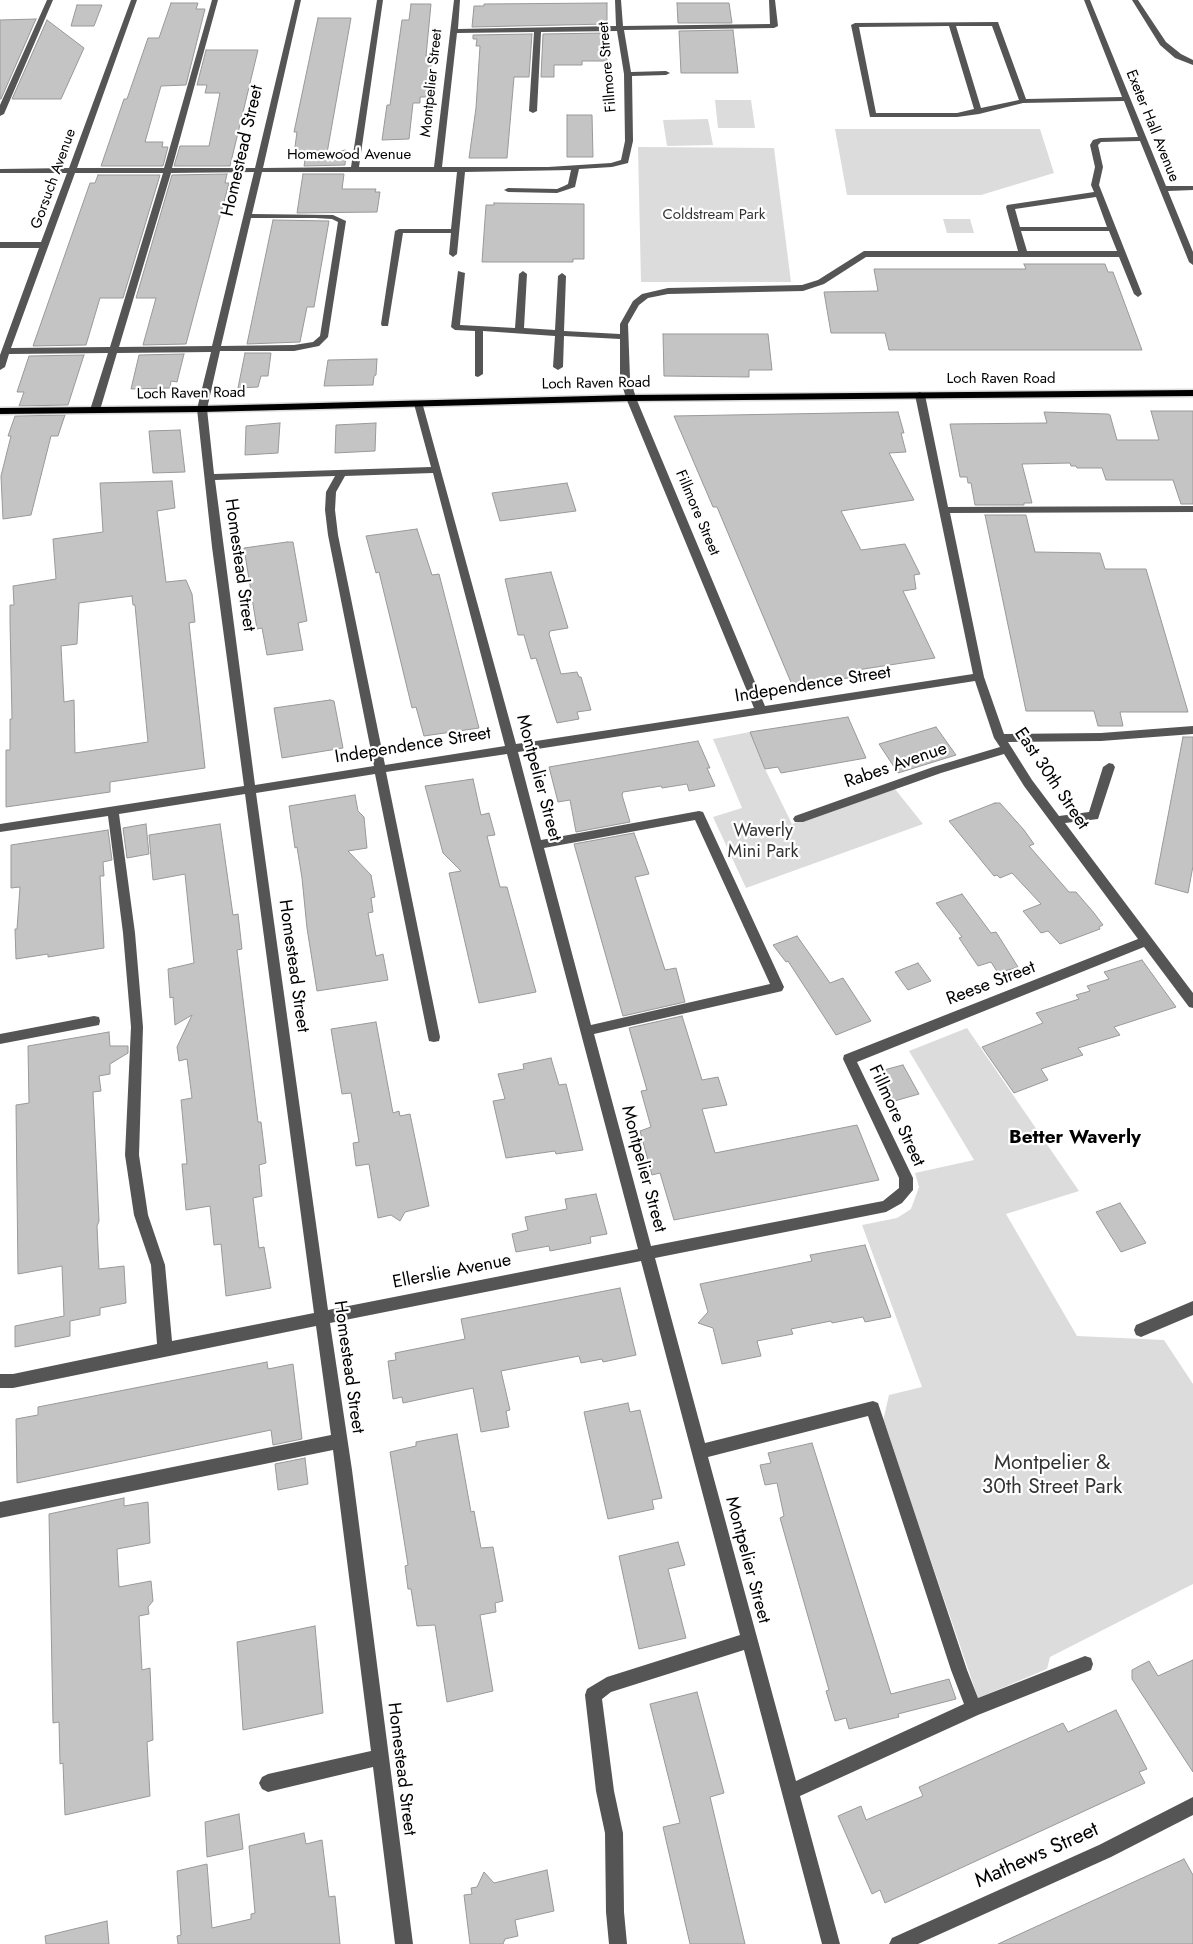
<!DOCTYPE html>
<style>
body{margin:0}
canvas{display:block;background:#fff}
</style>
<canvas width="1193" height="1944"></canvas>
<script>
const context = document.querySelector('canvas').getContext('2d');
context.lineJoin = 'round';
function fill(path, color) { context.fillStyle = color; context.fill(path, 'evenodd'); }
const toPath = rows => new Path2D(rows.map(r => 'M' + r).join(''));
function strokePath(path, color, width, dash) { context.strokeStyle = color; context.lineWidth = width; context.lineCap = dash ? 'butt' : 'round'; context.setLineDash(dash || []); context.stroke(path); }
function write(font, color, halo, rows, align = 'center') {
  context.font = font + ' Jost,sans-serif'; context.lineWidth = 4.5; context.setLineDash([]); context.textBaseline = 'middle'; context.strokeStyle = halo; context.fillStyle = color; for (const [text, x, y, turn = 0] of rows) {
    context.save(); context.translate(x, y); context.rotate((+turn || 0) * Math.PI / 180); context.textAlign = isNaN(turn) ? turn : align; if (halo) context.strokeText(text, 0, 0); context.fillText(text, 0, 0); context.restore();
  }
}
const green = toPath([
 [715,100,751,100,755,128,718,128],
 [708,119,713,145,667,146,663,120],
 [835,129,1040,129,1054,173,981,195,847,195],
 [638,147,774,148,791,282,641,282],
 [943,219,970,219,974,233,947,233],
 [750,732,765,769,792,824,895,789,923,824,746,888,713,817,742,808,713,739],
 [967,1028,1079,1191,1006,1214,1077,1336,1164,1340,1193,1384,1193,1584,1050,1657,1047,1669,978,1698,883,1421,889,1395,922,1387,862,1225,897,1218,911,1209,919,1187,915,1173,974,1160,909,1051]
]);
const building = toPath([
 [171,3,198,3,196,9,205,9,186,85,161,86,145,142,163,142,162,147,168,147,163,166,101,166,124,99,127,99,148,38,159,38,171,3],
 [607,3,607,24,472,27,474,6,484,6,484,4,607,3],
 [677,3,729,3,732,23,678,23,677,3],
 [411,4,431,4,426,56,432,56,427,97,420,97,420,103,413,103,409,139,382,140,387,105,390,105,402,20,409,20,411,4],
 [77,5,102,5,94,26,71,26,77,5],
 [318,18,351,18,327,153,346,150,345,165,304,166,306,154,294,154,297,132,294,132,318,18],
 [36,19,1,99,0,99,0,20,36,19],
 [47,20,84,48,61,99,12,99,47,20],
 [733,30,738,73,681,73,679,31,733,30],
 [607,33,607,61,582,61,582,65,554,65,554,77,541,77,543,34,607,33],
 [532,34,529,77,514,77,507,158,469,158,476,108,480,46,476,46,477,39,473,39,473,35,532,34],
 [206,50,258,50,230,166,174,166,180,146,209,146,220,93,205,93,207,85,197,85,206,50],
 [567,115,592,115,593,157,567,157,567,115],
 [227,174,225,183,229,183,186,344,143,345,156,298,136,298,172,175,227,174],
 [303,174,344,174,342,189,376,189,375,192,380,192,377,212,297,213,303,174],
 [98,175,160,175,123,298,100,298,86,345,33,346,90,183,95,183,98,175],
 [494,203,584,204,584,259,573,259,573,262,482,262,486,205,494,205,494,203],
 [273,220,329,221,314,307,307,307,300,342,247,344,273,220],
 [1024,264,1105,264,1108,272,1113,272,1142,350,889,350,885,333,831,333,824,292,878,291,874,269,1026,269,1024,264],
 [663,334,768,334,772,370,749,370,749,377,664,376,663,334],
 [245,353,271,353,268,376,261,376,258,387,238,388,245,353],
 [184,354,177,382,171,381,170,388,131,389,139,355,184,354],
 [84,355,68,405,19,406,24,392,17,392,29,356,84,355],
 [377,359,376,375,374,376,373,385,324,386,328,360,377,359],
 [1151,411,1193,411,1193,504,1181,504,1173,480,1106,480,1102,468,1077,468,1076,466,1071,466,1070,463,1022,464,1032,503,1024,503,1024,505,975,505,971,483,968,483,967,477,960,477,950,424,1047,423,1044,412,1108,414,1110,415,1117,440,1159,440,1151,411],
 [898,412,904,433,901,433,906,452,889,453,914,500,841,511,861,550,905,544,920,574,914,575,916,589,903,591,935,658,857,670,860,676,793,687,717,507,713,507,674,416,898,412],
 [65,415,58,436,51,436,31,515,3,519,1,476,11,436,8,436,15,416,65,415],
 [280,423,278,453,245,455,246,426,280,423],
 [376,423,375,451,335,453,336,425,376,423],
 [180,430,185,472,153,473,149,431,180,430],
 [172,481,175,508,157,511,166,582,186,580,192,594,195,622,189,623,205,768,110,782,110,792,6,807,6,750,10,750,10,719,12,719,10,621,10,605,14,605,13,586,56,579,53,539,103,532,100,483,172,481],
 [132,596,133,605,135,605,148,742,75,753,74,700,64,702,61,646,77,644,79,603,132,596],
 [567,483,576,511,500,521,492,493,567,483],
 [985,515,1026,515,1035,552,1100,553,1105,569,1146,569,1188,712,1120,712,1123,726,1098,726,1094,711,1026,711,985,515],
 [417,529,432,575,439,574,479,728,424,736,416,707,412,708,379,572,376,573,366,536,417,529],
 [287,542,293,542,307,621,298,623,303,650,267,655,262,628,257,629,244,548,287,542],
 [551,572,568,628,550,631,549,634,561,674,577,672,579,677,581,677,591,710,577,712,579,719,557,723,536,658,531,659,524,635,518,635,505,579,551,572],
 [330,700,334,701,343,748,282,758,274,708,330,700],
 [848,717,866,758,781,773,778,767,765,769,750,732,848,717],
 [936,727,956,755,898,773,879,744,936,727],
 [1183,737,1193,737,1193,866,1188,893,1155,884,1183,737],
 [698,741,710,768,707,768,715,786,689,791,687,784,662,788,661,786,623,792,622,795,630,822,576,832,570,800,558,802,549,767,698,741],
 [473,779,481,815,489,813,495,835,487,836,500,887,507,887,536,992,479,1003,449,873,461,871,443,853,425,786,473,779],
 [355,795,358,811,364,817,367,848,348,851,371,875,375,897,371,898,373,912,368,913,376,956,383,954,388,980,317,991,307,928,302,878,297,847,295,848,289,806,355,795],
 [995,803,1000,803,1024,830,1034,844,1029,846,1069,892,1076,892,1094,913,1103,925,1099,927,1100,929,1060,944,1048,931,1041,933,1023,911,1041,904,1012,873,1000,878,997,875,994,876,949,821,995,803],
 [146,824,149,854,127,858,123,828,146,824],
 [220,824,233,915,238,914,242,949,237,950,258,1122,261,1122,266,1163,259,1165,262,1196,253,1198,259,1248,264,1247,271,1288,226,1296,221,1244,214,1245,210,1206,186,1210,182,1164,187,1164,181,1100,192,1098,187,1059,179,1061,177,1047,192,1015,175,1025,173,997,170,998,168,969,194,963,185,874,153,880,149,835,220,824],
 [108,830,112,860,103,862,104,876,100,876,104,948,48,957,48,954,16,959,15,929,17,929,20,887,11,888,11,845,108,830],
 [634,833,649,874,635,877,665,970,676,968,685,1002,623,1016,574,844,634,833],
 [962,894,991,933,996,932,1018,967,998,973,991,962,978,966,959,938,962,937,936,903,962,894],
 [797,936,830,983,843,978,871,1021,836,1035,788,961,786,962,773,945,797,936],
 [1142,960,1176,1007,1114,1027,1120,1035,1078,1048,1083,1055,1041,1069,1048,1080,1014,1093,982,1047,1043,1023,1036,1013,1079,999,1076,995,1090,991,1087,986,1109,979,1104,972,1142,960],
 [918,963,931,981,908,990,895,972,918,963],
 [682,1016,702,1080,718,1077,727,1105,702,1109,715,1153,857,1125,879,1180,674,1220,660,1173,652,1175,640,1131,651,1127,641,1091,647,1090,629,1028,682,1016],
 [376,1022,393,1113,399,1111,400,1116,410,1114,429,1206,405,1212,400,1221,391,1215,378,1218,369,1164,356,1166,353,1143,359,1142,351,1093,342,1094,331,1029,376,1022],
 [109,1032,110,1046,128,1046,128,1053,110,1064,110,1074,99,1076,101,1091,93,1092,99,1221,97,1226,99,1269,124,1266,126,1303,100,1308,100,1315,70,1321,70,1336,15,1347,15,1326,64,1316,62,1266,18,1274,16,1105,29,1103,28,1046,109,1032],
 [551,1058,559,1085,566,1084,583,1150,556,1154,555,1151,506,1158,493,1101,505,1099,498,1074,524,1069,523,1064,551,1058],
 [903,1065,919,1094,891,1102,876,1072,903,1065],
 [596,1194,607,1234,590,1237,591,1243,550,1251,549,1246,516,1252,512,1234,528,1230,525,1217,567,1209,565,1199,596,1194],
 [1120,1203,1146,1243,1121,1252,1096,1212,1120,1203],
 [865,1245,891,1317,865,1322,863,1317,832,1323,831,1321,791,1329,793,1334,757,1341,761,1356,722,1364,713,1328,698,1323,708,1312,700,1284,812,1261,810,1255,865,1245],
 [620,1288,636,1355,603,1362,602,1359,581,1363,579,1356,501,1371,510,1410,506,1411,509,1427,481,1432,473,1388,403,1403,402,1397,393,1399,388,1361,396,1360,395,1353,465,1339,461,1319,620,1288],
 [267,1362,268,1369,293,1364,302,1439,273,1445,271,1430,17,1483,16,1419,38,1415,38,1407,267,1362],
 [628,1403,630,1412,640,1410,662,1498,652,1500,654,1509,608,1519,584,1412,628,1403],
 [457,1434,471,1512,474,1511,481,1548,493,1547,503,1601,495,1603,496,1612,480,1615,493,1691,447,1702,435,1625,417,1626,411,1589,408,1589,405,1566,408,1565,390,1452,416,1446,416,1442,457,1434],
 [812,1443,891,1694,949,1679,956,1699,898,1714,899,1717,849,1729,846,1718,835,1721,826,1691,829,1690,780,1518,784,1516,777,1483,765,1485,760,1465,771,1463,768,1453,812,1443],
 [305,1458,308,1484,278,1490,275,1464,305,1458],
 [124,1498,124,1506,148,1502,150,1543,117,1549,119,1587,151,1581,153,1601,148,1607,149,1614,139,1616,142,1670,150,1668,153,1740,147,1742,150,1796,65,1815,63,1763,60,1764,59,1722,53,1723,49,1514,124,1498],
 [678,1542,685,1565,668,1569,686,1638,639,1649,619,1556,678,1542],
 [315,1626,323,1713,243,1730,237,1642,315,1626],
 [1193,1660,1193,1772,1132,1679,1132,1670,1149,1661,1158,1676,1193,1660],
 [697,1692,724,1793,710,1797,745,1944,690,1944,663,1827,680,1823,650,1704,697,1692],
 [1116,1710,1147,1769,1139,1772,1145,1783,885,1903,880,1890,872,1894,838,1816,861,1806,866,1820,923,1796,919,1787,1022,1741,1063,1723,1068,1732,1116,1710],
 [239,1814,243,1849,207,1857,205,1822,239,1814],
 [304,1833,306,1844,322,1840,329,1897,335,1896,340,1944,178,1944,177,1936,181,1935,177,1871,207,1864,212,1928,251,1919,251,1914,255,1913,249,1846,304,1833],
 [1184,1859,1193,1875,1193,1944,998,1944,1184,1859],
 [547,1870,554,1911,515,1920,518,1936,505,1939,503,1944,470,1944,464,1895,472,1894,471,1888,477,1887,484,1872,494,1883,547,1870],
 [107,1921,109,1944,46,1944,45,1936,107,1921]
]);
const minor = toPath([
 [47,0,53,0,4,114,0,116,0,105,47,0],
 [131,0,137,0,77,168,164,168,212,0,218,0,172,168,255,168,295,0,301,0,263,168,351,167,377,0,383,0,359,167,434,167,454,0,460,0,458,29,616,26,615,0,621,0,623,26,770,24,769,0,775,0,778,26,774,28,624,30,631,72,666,71,670,73,666,75,632,76,633,141,628,163,612,167,579,169,575,187,557,193,508,192,504,190,508,188,557,189,564,186,568,184,571,170,465,172,457,254,453,257,449,254,451,233,403,233,388,326,382,326,381,324,395,231,399,229,451,229,457,172,262,172,252,214,333,215,346,221,328,337,319,346,294,351,220,351,207,409,214,474,431,467,414,404,416,402,422,402,516,744,754,708,626,398,620,378,620,339,564,336,563,367,558,370,553,367,555,336,483,331,483,374,478,377,475,376,475,331,455,330,451,327,458,271,465,273,460,325,515,328,519,274,523,271,527,274,524,328,555,330,558,276,562,273,566,276,564,331,620,334,620,324,633,301,642,294,668,288,802,285,818,280,864,251,1018,251,1006,207,1007,205,1094,192,1091,185,1095,167,1090,145,1093,140,1100,138,1138,137,1124,101,1023,103,979,114,957,117,870,117,851,25,855,23,998,22,1026,99,1122,97,1084,0,1090,0,1166,186,1193,186,1193,190,1168,191,1193,252,1193,265,1189,262,1140,141,1101,142,1098,145,1103,167,1099,185,1142,294,1138,297,1134,294,1119,257,866,257,824,284,803,291,668,294,648,298,639,305,628,324,630,378,636,398,765,706,973,674,915,395,917,393,920,392,925,395,948,507,1193,506,1193,512,950,513,984,677,1004,734,1101,733,1193,726,1193,734,1101,741,1008,742,1032,780,1059,816,1089,812,1103,767,1109,763,1113,764,1115,767,1098,819,1065,823,1193,993,1193,1008,1189,1007,1144,947,857,1062,913,1178,913,1190,902,1203,886,1212,655,1258,705,1443,873,1401,878,1403,967,1670,978,1698,1085,1656,1091,1658,1093,1664,1091,1670,978,1715,800,1796,840,1944,822,1944,744,1650,611,1692,602,1699,614,1791,623,1833,624,1912,627,1944,609,1944,606,1912,605,1833,596,1791,585,1695,587,1689,607,1677,740,1635,641,1261,330,1323,352,1470,413,1944,395,1944,373,1767,268,1792,262,1789,259,1783,262,1777,268,1774,371,1751,333,1450,0,1518,0,1502,331,1435,316,1326,13,1388,0,1388,0,1374,13,1374,157,1344,151,1265,134,1215,125,1155,131,1027,123,933,108,816,0,832,0,824,244,786,212,547,197,409,211,352,117,353,100,410,95,413,90,410,108,353,9,354,5,367,0,370,0,355,39,248,0,248,0,242,41,242,67,173,0,173,0,169,69,168,131,0],
 [949,26,974,109,957,113,876,113,859,27,949,26],
 [956,26,992,26,1019,100,981,108,956,26],
 [617,31,624,74,625,141,621,160,611,163,548,167,442,167,457,33,534,32,529,111,533,113,537,111,541,32,617,31],
 [254,172,212,346,119,347,171,173,254,172],
 [75,173,163,173,110,347,11,348,75,173],
 [1096,197,1107,227,1020,227,1015,209,1096,197],
 [251,218,315,218,332,219,338,222,320,336,313,342,294,345,221,346,251,218],
 [1021,231,1109,231,1117,251,1027,251,1021,231],
 [433,473,505,746,385,765,338,535,335,510,336,492,345,476,433,473],
 [335,476,326,492,325,510,328,535,374,766,255,785,215,480,335,476],
 [975,681,994,738,1000,747,933,767,795,816,793,819,795,822,803,822,941,773,1004,754,1024,786,1138,939,844,1055,843,1059,899,1178,899,1188,883,1201,651,1246,594,1034,778,992,782,991,784,987,703,812,699,811,541,840,518,752,975,681],
 [507,754,638,1249,328,1310,256,793,375,774,428,1037,429,1041,434,1042,439,1041,440,1037,386,772,507,754],
 [245,794,314,1313,172,1341,165,1265,148,1215,139,1155,143,1027,135,933,119,814,245,794],
 [695,820,770,984,591,1025,544,848,695,820],
 [868,1416,951,1670,964,1704,796,1781,708,1457,868,1416],
 [1132,0,1138,0,1166,42,1181,54,1193,60,1193,65,1175,58,1160,45,1132,0],
 [94,1016,99,1017,100,1021,99,1025,0,1044,0,1034,94,1016],
 [1193,1301,1193,1315,1141,1337,1136,1335,1134,1330,1136,1325,1193,1301],
 [1193,1797,1193,1815,1111,1857,918,1944,889,1944,892,1938,1099,1845,1193,1797]
]);
const major = toPath([
 [1193,390,1193,396,631,401,202,412,0,414,0,408,202,406,631,395,1193,390]
]);
const farStreetnames = [
 ["Fillmore Street",608,67,-95],
 ["Montpelier Street",432,83,-84],
 ["Exeter Hall Avenue",1152,126,68],
 ["Homewood Avenue",349,155],
 ["Gorsuch Avenue",54,179,-70],
 ["Loch Raven Road",1001,379],
 ["Loch Raven Road",596,384,-1],
 ["Loch Raven Road",191,394,-1],
 ["Fillmore Street",697,513,67]
];
const farParknames = [
 ["Coldstream Park",714,215]
];
const streetNames = [
 ["Homestead Street",243,151,-77],
 ["Homestead Street",239,565,82],
 ["Independence Street",813,685,-9],
 ["Independence Street",413,746,-9],
 ["Rabes Avenue",896,766,-19],
 ["Montpelier Street",538,778,75],
 ["East 30th Street",1051,779,56],
 ["Homestead Street",293,966,82],
 ["Reese Street",991,984,-21],
 ["Fillmore Street",896,1116,65],
 ["Montpelier Street",643,1169,75],
 ["Ellerslie Avenue",452,1272,-11],
 ["Homestead Street",348,1367,82],
 ["Montpelier Street",747,1560,75],
 ["Homestead Street",401,1769,83]
];
const parkNames = [
 ["Waverly",763,832],
 ["Mini Park",763,853]
];
const neighbourhoodNames = [
 ["Better Waverly",1075,1138]
];
const nearParknames = [
 ["Montpelier &",1052,1464],
 ["30th Street Park",1052,1488]
];
const nearStreetnames = [
 ["Mathews Street",1037,1856,-24]
];
fill(green, '#dcdcdc');
fill(building, '#c4c4c4');
strokePath(building, '#999', 1);
strokePath(major, '#dbdbdb', 3);
fill(minor, '#555');
fill(major, '#000');
write('15px', '#000', '#fff', farStreetnames);
write('15px', '#333', '#fff', farParknames);
write('18px', '#000', '#fff', streetNames);
write('18px', '#333', '#fff', parkNames);
write('bold 19px', '#000', '#fff', neighbourhoodNames);
write('21px', '#333', '#fff', nearParknames);
write('21px', '#000', '#fff', nearStreetnames);
</script>
